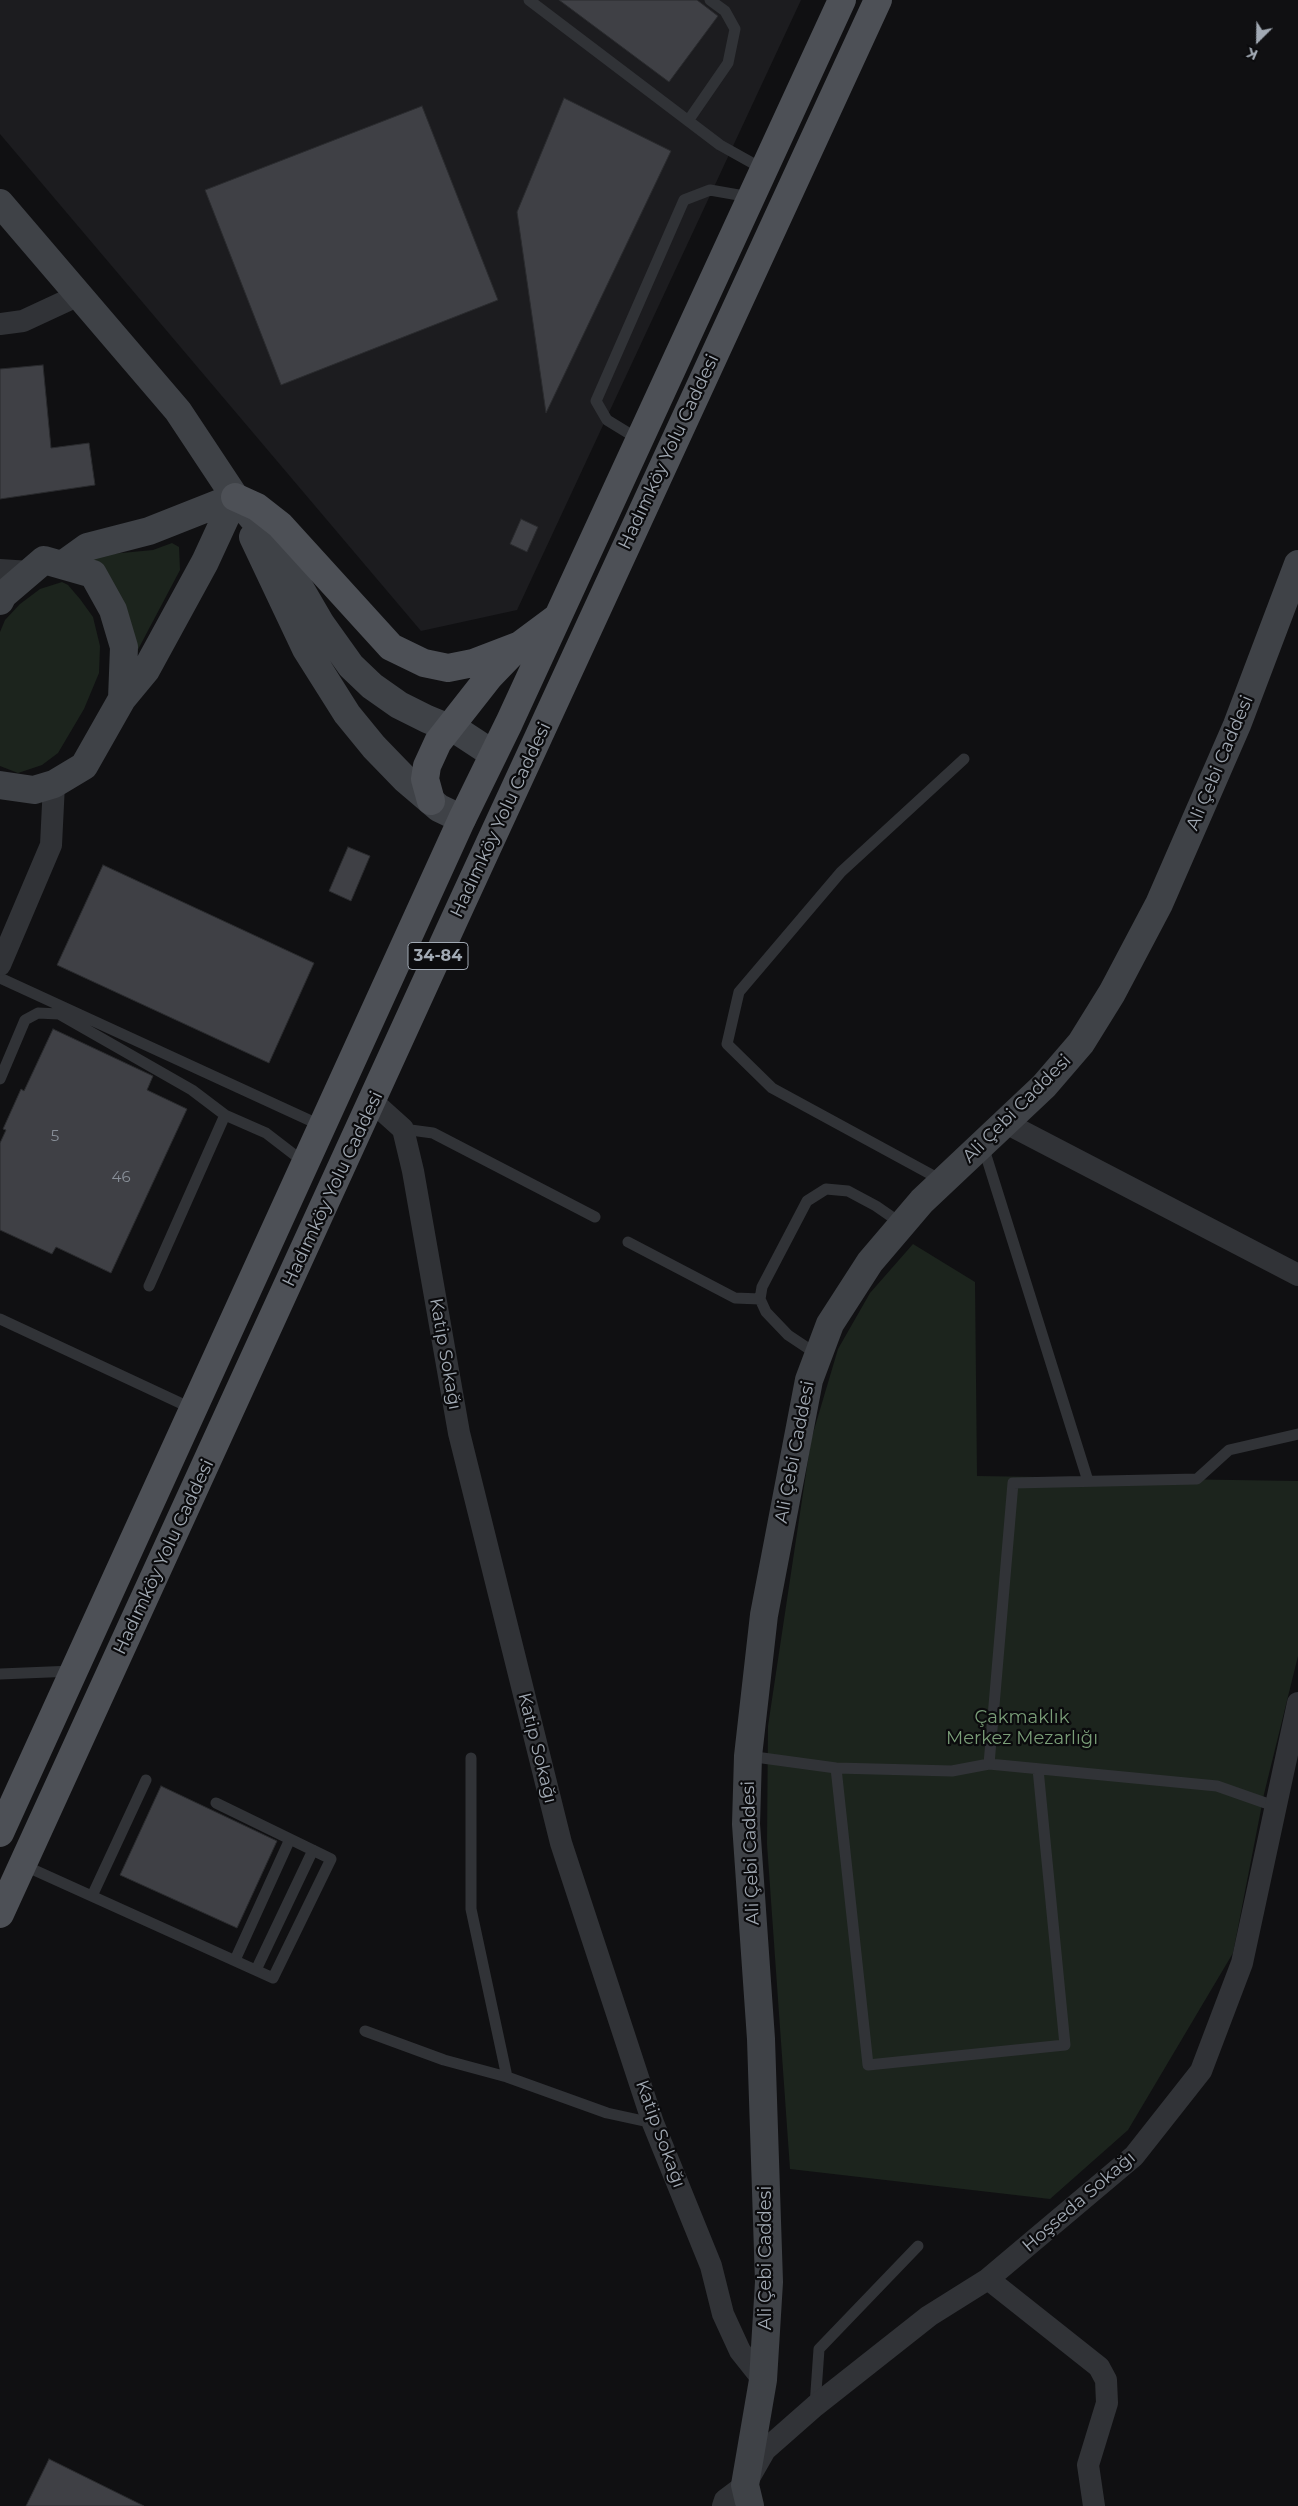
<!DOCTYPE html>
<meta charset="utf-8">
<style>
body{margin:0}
#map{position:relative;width:1298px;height:2506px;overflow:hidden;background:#101012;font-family:Montserrat,sans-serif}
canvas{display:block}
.north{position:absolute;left:1233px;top:15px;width:50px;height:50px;-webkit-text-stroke:4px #0b0b0d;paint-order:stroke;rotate:203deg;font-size:14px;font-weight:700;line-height:20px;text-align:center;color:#a1a9b3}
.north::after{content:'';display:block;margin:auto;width:18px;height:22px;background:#a1a9b3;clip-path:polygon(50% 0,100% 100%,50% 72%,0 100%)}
</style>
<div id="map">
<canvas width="1298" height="2506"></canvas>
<div class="north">K</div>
</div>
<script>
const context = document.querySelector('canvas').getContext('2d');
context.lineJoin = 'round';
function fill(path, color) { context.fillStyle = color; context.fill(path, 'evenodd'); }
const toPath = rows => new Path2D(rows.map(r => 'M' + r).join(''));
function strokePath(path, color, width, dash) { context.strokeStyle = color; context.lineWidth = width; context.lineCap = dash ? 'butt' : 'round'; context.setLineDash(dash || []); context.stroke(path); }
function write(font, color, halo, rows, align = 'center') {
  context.font = font + ' Montserrat,sans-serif'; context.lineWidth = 4.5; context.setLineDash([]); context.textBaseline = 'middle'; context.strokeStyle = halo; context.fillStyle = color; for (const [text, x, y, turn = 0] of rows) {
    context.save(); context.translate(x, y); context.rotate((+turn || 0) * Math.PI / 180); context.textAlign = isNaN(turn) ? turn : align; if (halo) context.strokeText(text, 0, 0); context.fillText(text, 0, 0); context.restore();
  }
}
const built = toPath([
 [0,0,801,0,517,610,421,631,0,134]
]);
const green = toPath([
 [172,543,179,547,180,570,133,659,90,556,153,550],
 [62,582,68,585,80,599,93,617,100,646,99,673,84,709,58,753,42,765,18,773,0,766,0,632,5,620,20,604,40,589],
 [913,1244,975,1282,977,1476,1298,1481,1298,1656,1264,1794,1233,1953,1128,2130,1050,2199,790,2169,767,1844,768,1726,811,1440,838,1349,870,1293]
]);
const building = toPath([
 [559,0,697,0,718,16,669,82,559,0],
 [564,98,671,151,546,413,517,212,564,98],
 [422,106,498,300,281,385,205,190,422,106],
 [43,365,51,448,89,443,95,485,0,499,0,369,43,365],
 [521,519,538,527,527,552,510,544,521,519],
 [348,847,370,856,351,901,329,891,348,847],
 [103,865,314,963,269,1063,57,965,103,865],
 [53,1029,153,1076,147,1090,187,1109,111,1273,56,1247,52,1254,0,1230,0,1143,6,1130,3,1129,21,1089,24,1091,53,1029],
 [161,1786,277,1841,237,1928,120,1875,161,1786],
 [49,2459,144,2506,26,2506,49,2459]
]);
const lane = toPath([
 [529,0,720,145,763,169],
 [688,121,728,63,735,29,725,11,710,0],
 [638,439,607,420,596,401,684,200,710,190,750,197],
 [0,978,322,1126],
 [0,1079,25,1020,38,1013,59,1014,192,1090,225,1115,266,1133,305,1163],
 [403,1129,433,1133,595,1217],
 [983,1146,1088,1481],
 [943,1181,772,1088,727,1044,739,992,841,872,964,759],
 [628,1242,735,1298,760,1299],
 [149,1286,225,1115],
 [0,1319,193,1409],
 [818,1355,788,1335,766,1312,760,1299,762,1287,807,1201,826,1189,848,1191,876,1206,902,1224],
 [0,1674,73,1671],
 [748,1756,836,1768,952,1771,989,1764,1217,1786,1274,1806],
 [471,1758,471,1909,507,2077],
 [989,1764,1013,1483,1197,1479,1229,1450,1298,1434],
 [836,1768,868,2065,1065,2045,1038,1769],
 [23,1865,273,1978,331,1859,216,1803],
 [92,1896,146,1780],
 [235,1960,290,1839],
 [256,1970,313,1850],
 [365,2031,444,2060,507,2077,607,2113,653,2123],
 [815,2406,819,2349,918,2246]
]);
const street = toPath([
 [0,324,23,321,79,295],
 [0,570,30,572],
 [0,965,51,845,54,784],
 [373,1102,403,1129,413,1171,459,1433,561,1843,653,2123,711,2266,723,2314,740,2351,763,2380],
 [1006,1123,1298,1275],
 [988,2279,1099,2367,1106,2380,1107,2403,1088,2465,1094,2506],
 [723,2506,725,2500,745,2485,765,2450,815,2406,929,2316,988,2279,1134,2156,1201,2071,1242,1963,1298,1703]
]);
const secondary = toPath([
 [0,203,178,411,235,497,275,545,321,624,351,666,372,686,399,705,427,719,461,733,493,754],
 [253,537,306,649,347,714,374,747,405,779,439,808,462,819],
 [62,565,87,547,149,531,235,497],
 [0,601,3,595,44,560,93,574,113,610,124,647,122,699,84,766,54,784,34,790,0,785],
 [122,699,146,670,205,562,235,497],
 [750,2506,745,2485,763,2380,769,2282,761,2039,746,1824,748,1756,764,1615,809,1380,830,1324,870,1262,922,1201,1044,1086,1081,1043,1112,993,1159,904,1237,725,1298,564]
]);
const primary = toPath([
 [235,497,257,507,280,525,391,647,424,663,448,668,473,663,520,645,555,619],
 [431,801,425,779,427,766,438,742,489,677,516,649],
 [0,1833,462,819,509,723,842,0],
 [0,1914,461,905,878,0]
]);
const numberNames = [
 ["5",55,1137],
 ["46",121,1178]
];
const shields = [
 [438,956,60]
];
const shieldNames = [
 ["34-84",438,956]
];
const streetNames = [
 ["Hadımköy Yolu Caddesi",669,452,-65],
 ["Ali Çebi Caddesi",1220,763,-67],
 ["Hadımköy Yolu Caddesi",501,820,-65],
 ["Ali Çebi Caddesi",1017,1109,-45],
 ["Hadımköy Yolu Caddesi",333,1189,-65],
 ["Katip Sokağı",445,1354,80],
 ["Ali Çebi Caddesi",795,1452,-79],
 ["Hadımköy Yolu Caddesi",164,1557,-65],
 ["Katip Sokağı",537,1748,76],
 ["Ali Çebi Caddesi",751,1853,-92],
 ["Katip Sokağı",660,2134,70],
 ["Hoşseda Sokağı",1079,2202,-41],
 ["Ali Çebi Caddesi",766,2258,-90]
];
const parkNames = [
 ["Çakmaklık",1022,1718],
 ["Merkez Mezarlığı",1022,1739]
];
fill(built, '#1c1c1f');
fill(green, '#1c241d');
fill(building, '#3f4045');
strokePath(building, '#2a2b2e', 1);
strokePath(lane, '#313337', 11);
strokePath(street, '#313337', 22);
strokePath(secondary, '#3f4247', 28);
strokePath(primary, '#4d5056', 28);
write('15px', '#888f98', null, numberNames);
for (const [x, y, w] of shields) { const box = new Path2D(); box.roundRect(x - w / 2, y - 13.5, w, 27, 4); context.fillStyle = '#0b0b0d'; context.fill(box); strokePath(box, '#a1a9b3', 1); }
write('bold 16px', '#a1a9b3', null, shieldNames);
write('18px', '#a1a9b3', '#0b0b0d', streetNames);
write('18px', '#7a9e78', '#0b0b0d', parkNames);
</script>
